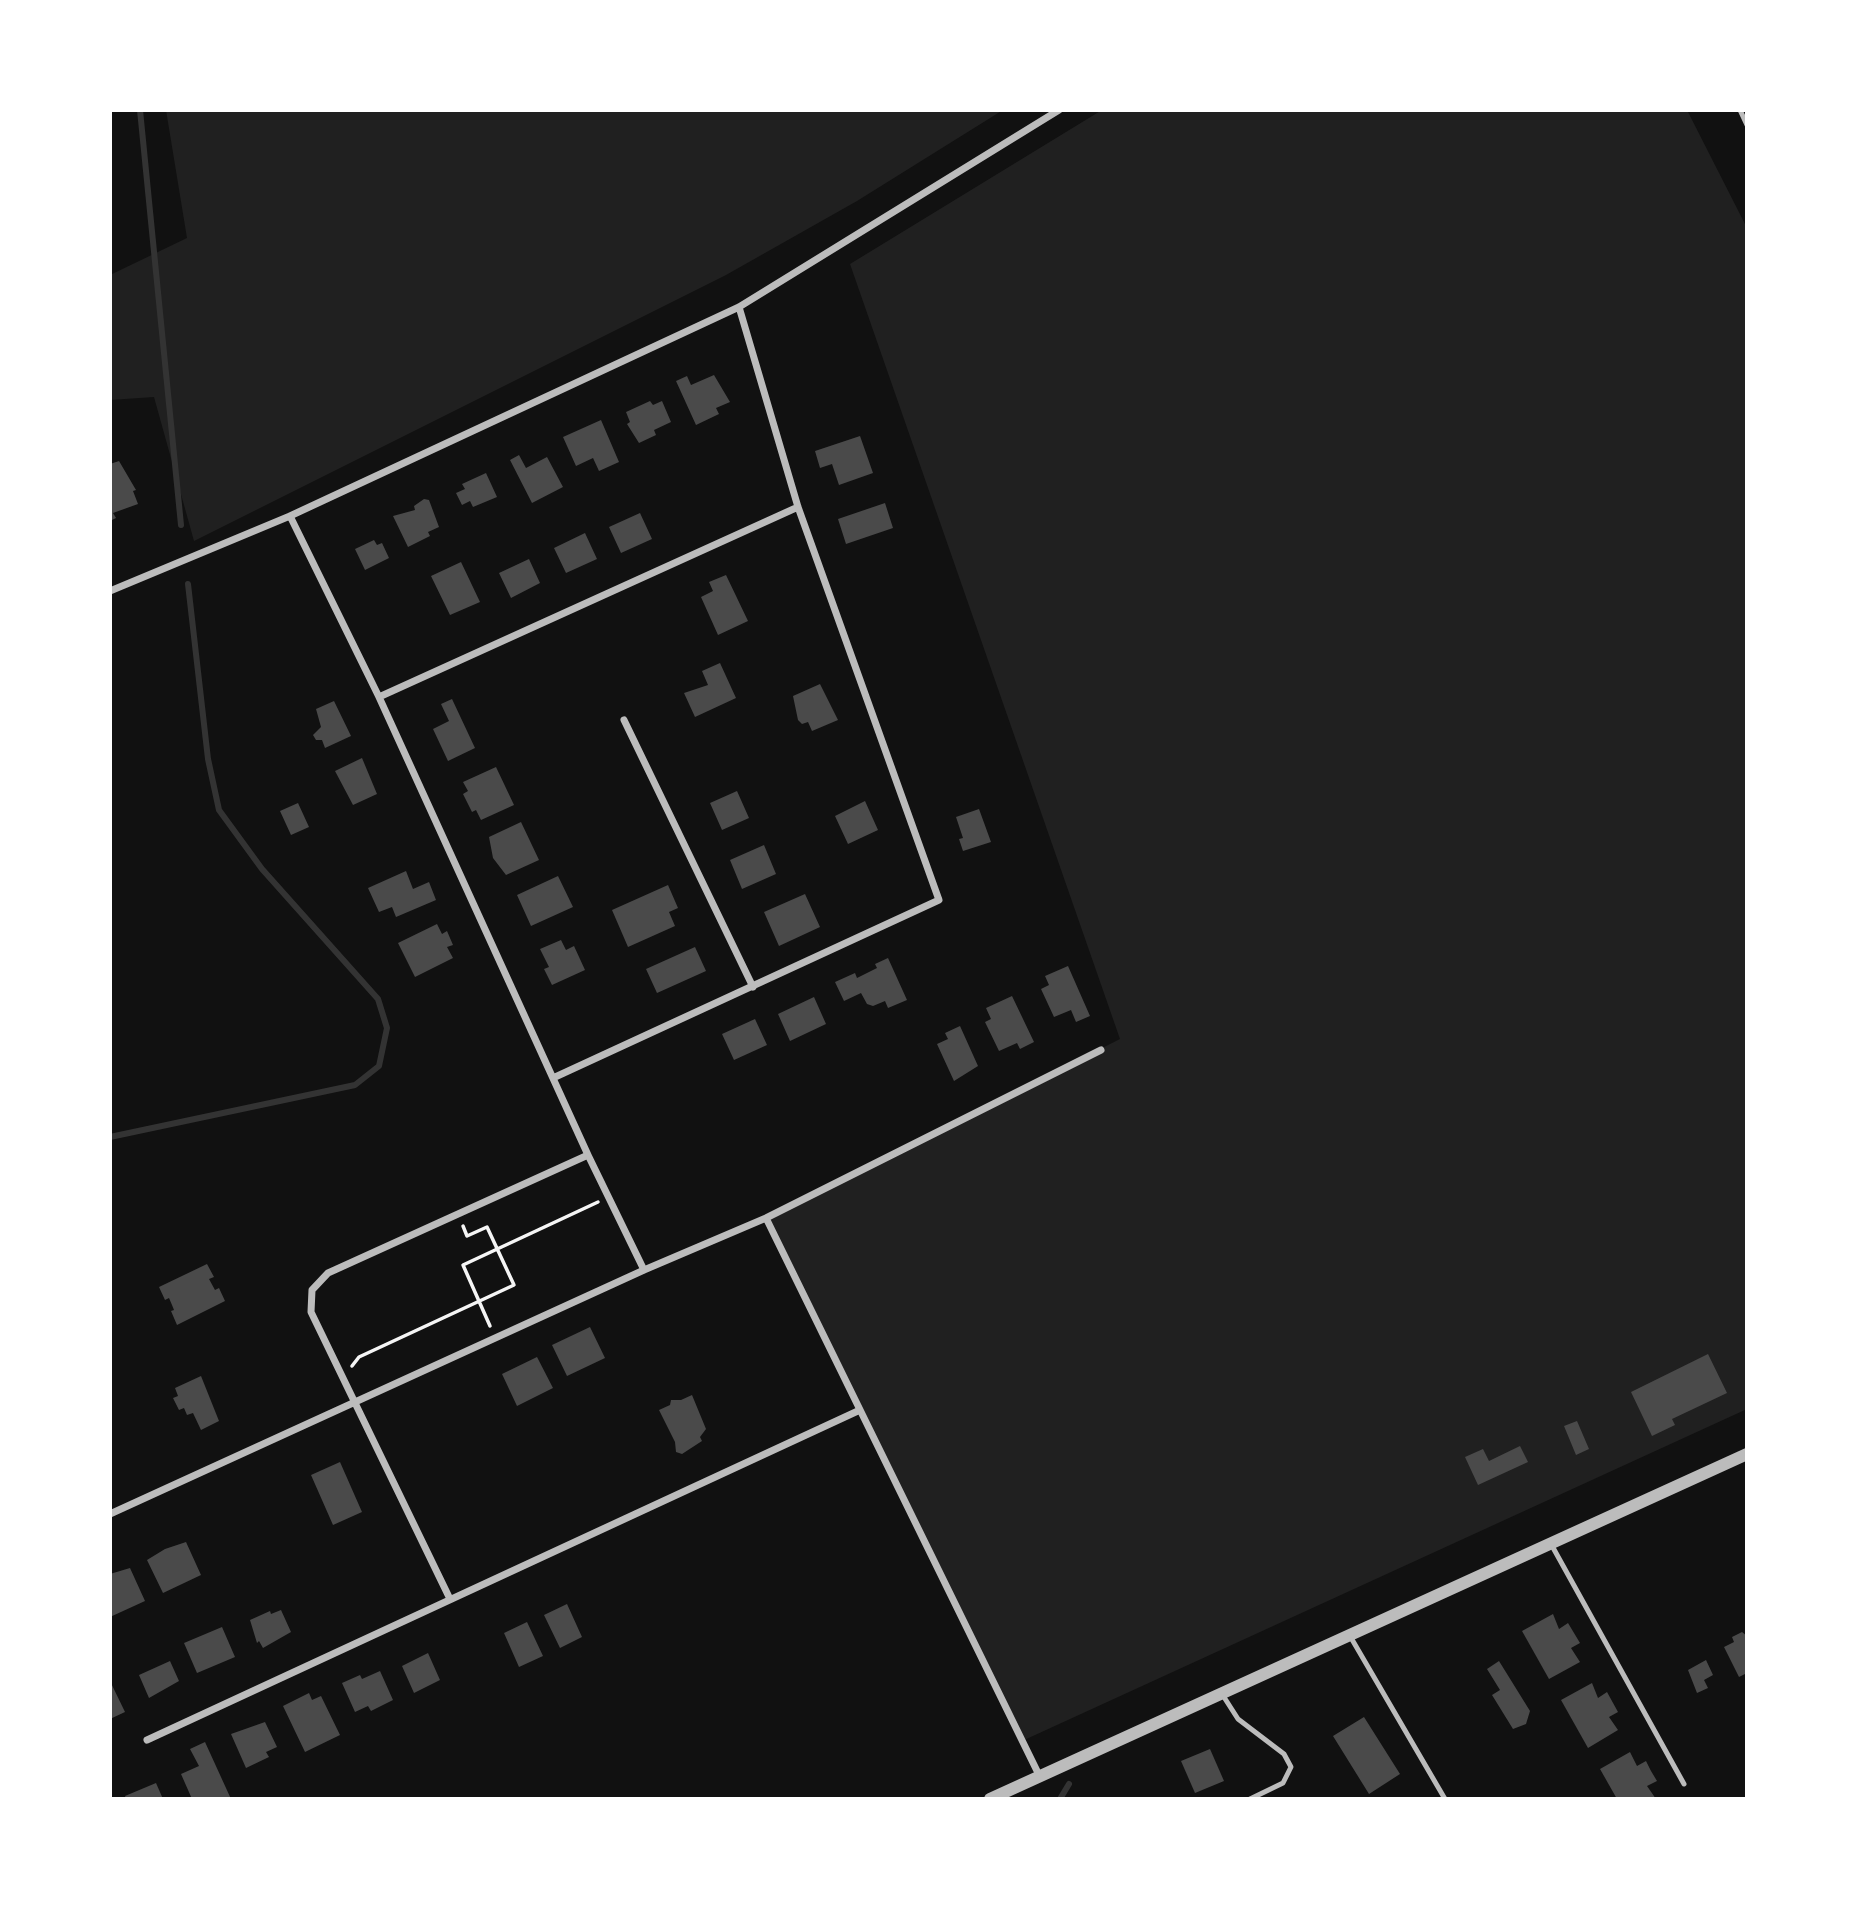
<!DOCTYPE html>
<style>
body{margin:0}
#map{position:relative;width:1857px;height:1909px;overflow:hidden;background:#111;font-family:"Nunito Sans",sans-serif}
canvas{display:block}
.frame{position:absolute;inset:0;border:112px solid #fff;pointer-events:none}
</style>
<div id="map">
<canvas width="1857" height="1909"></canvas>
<div class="frame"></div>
</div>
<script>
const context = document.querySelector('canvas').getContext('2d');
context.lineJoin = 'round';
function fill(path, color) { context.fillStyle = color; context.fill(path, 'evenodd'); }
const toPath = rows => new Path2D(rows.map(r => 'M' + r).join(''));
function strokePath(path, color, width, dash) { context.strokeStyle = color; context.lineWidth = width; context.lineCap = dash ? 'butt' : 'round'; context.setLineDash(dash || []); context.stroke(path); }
const green = toPath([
 [166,110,1003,110,857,201,726,275,194,541,154,397,110,400,110,275,187,238],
 [1102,110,1687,110,1747,228,1747,1409,1022,1741,766,1218,1120,1039,850,264]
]);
const stream = toPath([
 [140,110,181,525],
 [110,1137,355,1085,379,1066,387,1028,378,999,262,869,219,810,208,759,188,584],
 [1060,1799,1069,1784]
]);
const building = toPath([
 [714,375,730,402,716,408,719,414,696,425,676,381,687,376,691,385],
 [650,401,653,405,662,401,671,422,654,430,656,435,639,443,627,424,630,422,626,412],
 [601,420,619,462,599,471,593,458,576,466,563,437],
 [860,436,873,473,839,485,832,464,820,468,815,451],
 [519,455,526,468,547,457,563,487,532,503,510,460],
 [119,461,136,490,133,491,138,504,113,513,116,518,110,521,110,464],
 [486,473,497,497,473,507,470,501,462,505,456,493,465,489,462,484],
 [424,499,429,500,439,527,428,532,430,536,408,547,393,516,415,510,414,506],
 [885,503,893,528,846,544,838,519],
 [640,513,652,539,621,553,609,527],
 [585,533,597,559,566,573,554,548],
 [374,540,377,545,382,543,389,558,365,570,355,549],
 [529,559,540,583,511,598,499,573],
 [461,562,480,602,450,615,431,576],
 [726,575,748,621,718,635,701,597,713,591,709,582],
 [720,663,736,698,695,717,684,693,708,685,702,671],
 [820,684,838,720,812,731,808,722,802,724,798,720,793,696],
 [452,699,475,748,448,761,433,729,449,721,441,704],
 [334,701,351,736,325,748,322,740,316,740,313,735,321,727,316,709],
 [362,758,377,794,353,805,335,771],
 [496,767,514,805,481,820,476,810,472,812,463,794,468,791,463,782],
 [737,791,749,818,722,830,710,803],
 [865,801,878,830,848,844,835,816],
 [298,803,309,827,291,835,280,811],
 [979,809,991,842,963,851,959,839,963,838,956,817],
 [521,822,539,860,506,875,493,858,489,837],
 [764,845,776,874,742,889,730,860],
 [406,871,413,889,429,882,436,900,396,917,392,907,379,912,368,888],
 [558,876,573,907,531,926,517,895],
 [668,885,678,908,669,912,675,926,628,947,612,910],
 [805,894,820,927,779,946,764,912],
 [437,924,442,934,447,931,453,945,447,947,453,958,415,977,398,943],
 [561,940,566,950,574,946,585,970,552,985,544,969,549,967,540,949],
 [695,947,706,971,657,993,646,969],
 [888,958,907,1000,888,1008,885,1001,873,1006,867,1004,861,993,844,1001,835,982,855,973,857,978,877,968,875,964],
 [1068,966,1090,1016,1076,1022,1071,1010,1054,1017,1041,989,1049,985,1045,976],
 [1012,996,1034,1042,1020,1049,1017,1043,999,1051,985,1022,991,1019,986,1008],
 [814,997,826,1024,790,1041,778,1014],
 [755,1019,767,1045,734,1060,722,1034],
 [960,1026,978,1066,954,1081,937,1044,948,1039,945,1033],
 [207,1264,214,1277,209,1279,215,1290,219,1288,225,1301,177,1325,171,1311,174,1310,172,1305,169,1298,165,1300,159,1287],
 [590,1327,605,1358,567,1376,552,1345],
 [1708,1354,1727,1393,1672,1419,1675,1425,1652,1436,1631,1392],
 [537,1357,553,1388,517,1406,502,1374],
 [201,1376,219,1421,201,1430,193,1413,187,1415,184,1408,179,1410,173,1398,178,1396,175,1388],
 [692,1395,706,1429,700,1437,702,1441,682,1454,676,1452,675,1442,659,1410,670,1405,671,1400,681,1400],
 [1577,1421,1589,1449,1576,1455,1564,1426],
 [1520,1446,1528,1462,1478,1485,1465,1457,1483,1449,1489,1461],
 [340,1462,362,1512,333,1525,311,1475],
 [186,1542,201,1575,163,1593,147,1560,165,1549],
 [130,1568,145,1601,110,1617,110,1574],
 [567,1604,582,1637,560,1648,544,1615],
 [281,1610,291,1632,263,1648,259,1641,257,1643,250,1620,270,1611,271,1614],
 [1553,1614,1559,1629,1568,1623,1580,1643,1571,1648,1580,1662,1549,1679,1522,1631],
 [527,1622,543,1656,519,1667,504,1633],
 [222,1627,235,1657,197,1673,184,1643],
 [1742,1632,1747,1636,1747,1673,1739,1677,1724,1647,1734,1642,1732,1637],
 [428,1653,440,1680,414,1693,402,1666],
 [1706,1660,1713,1675,1704,1680,1708,1688,1697,1693,1688,1670],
 [170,1661,179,1681,149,1698,139,1675],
 [1499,1661,1530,1711,1526,1724,1513,1729,1492,1695,1500,1690,1487,1669],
 [380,1671,393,1700,371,1711,368,1706,355,1712,342,1683,360,1675,362,1679],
 [110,1681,125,1712,110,1719],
 [1592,1683,1598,1698,1607,1692,1618,1712,1609,1717,1618,1730,1588,1748,1561,1700],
 [309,1693,312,1700,321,1696,340,1735,305,1752,283,1706],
 [1364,1717,1400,1774,1369,1794,1333,1736],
 [265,1722,277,1747,266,1752,269,1757,246,1768,231,1734],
 [205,1742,231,1799,192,1799,181,1774,199,1766,190,1749],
 [1210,1749,1224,1781,1195,1793,1181,1761],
 [1630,1752,1637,1766,1646,1761,1651,1771,1657,1781,1647,1786,1656,1799,1617,1799,1600,1769],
 [156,1783,163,1799,126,1799,125,1796]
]);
const path = toPath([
 [490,1326,463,1265,598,1202],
 [352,1366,359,1357,514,1285,487,1227,467,1236,463,1226]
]);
const service = toPath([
 [1740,110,1747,125],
 [1551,1544,1684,1784],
 [1350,1636,1445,1799],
 [1222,1694,1238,1719,1284,1754,1291,1767,1283,1783,1250,1799]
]);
const minor = toPath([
 [290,516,379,697,588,1155,644,1270],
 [110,591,290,516,739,307,1059,110],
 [379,697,798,507],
 [624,720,753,987],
 [553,1078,939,900,798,507,739,307],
 [766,1218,1040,1777],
 [110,1514,644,1270,766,1218,1101,1050],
 [450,1599,311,1312,312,1290,328,1273,588,1155],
 [147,1740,860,1410]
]);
const tertiary = toPath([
 [990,1799,1747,1454]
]);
fill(green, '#202020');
strokePath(stream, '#333', 6);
fill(building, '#4a4a4a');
strokePath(path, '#f5f5f5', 3.5);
strokePath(service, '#bcbcbc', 5);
strokePath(minor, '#bcbcbc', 7);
strokePath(tertiary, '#bcbcbc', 12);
</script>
